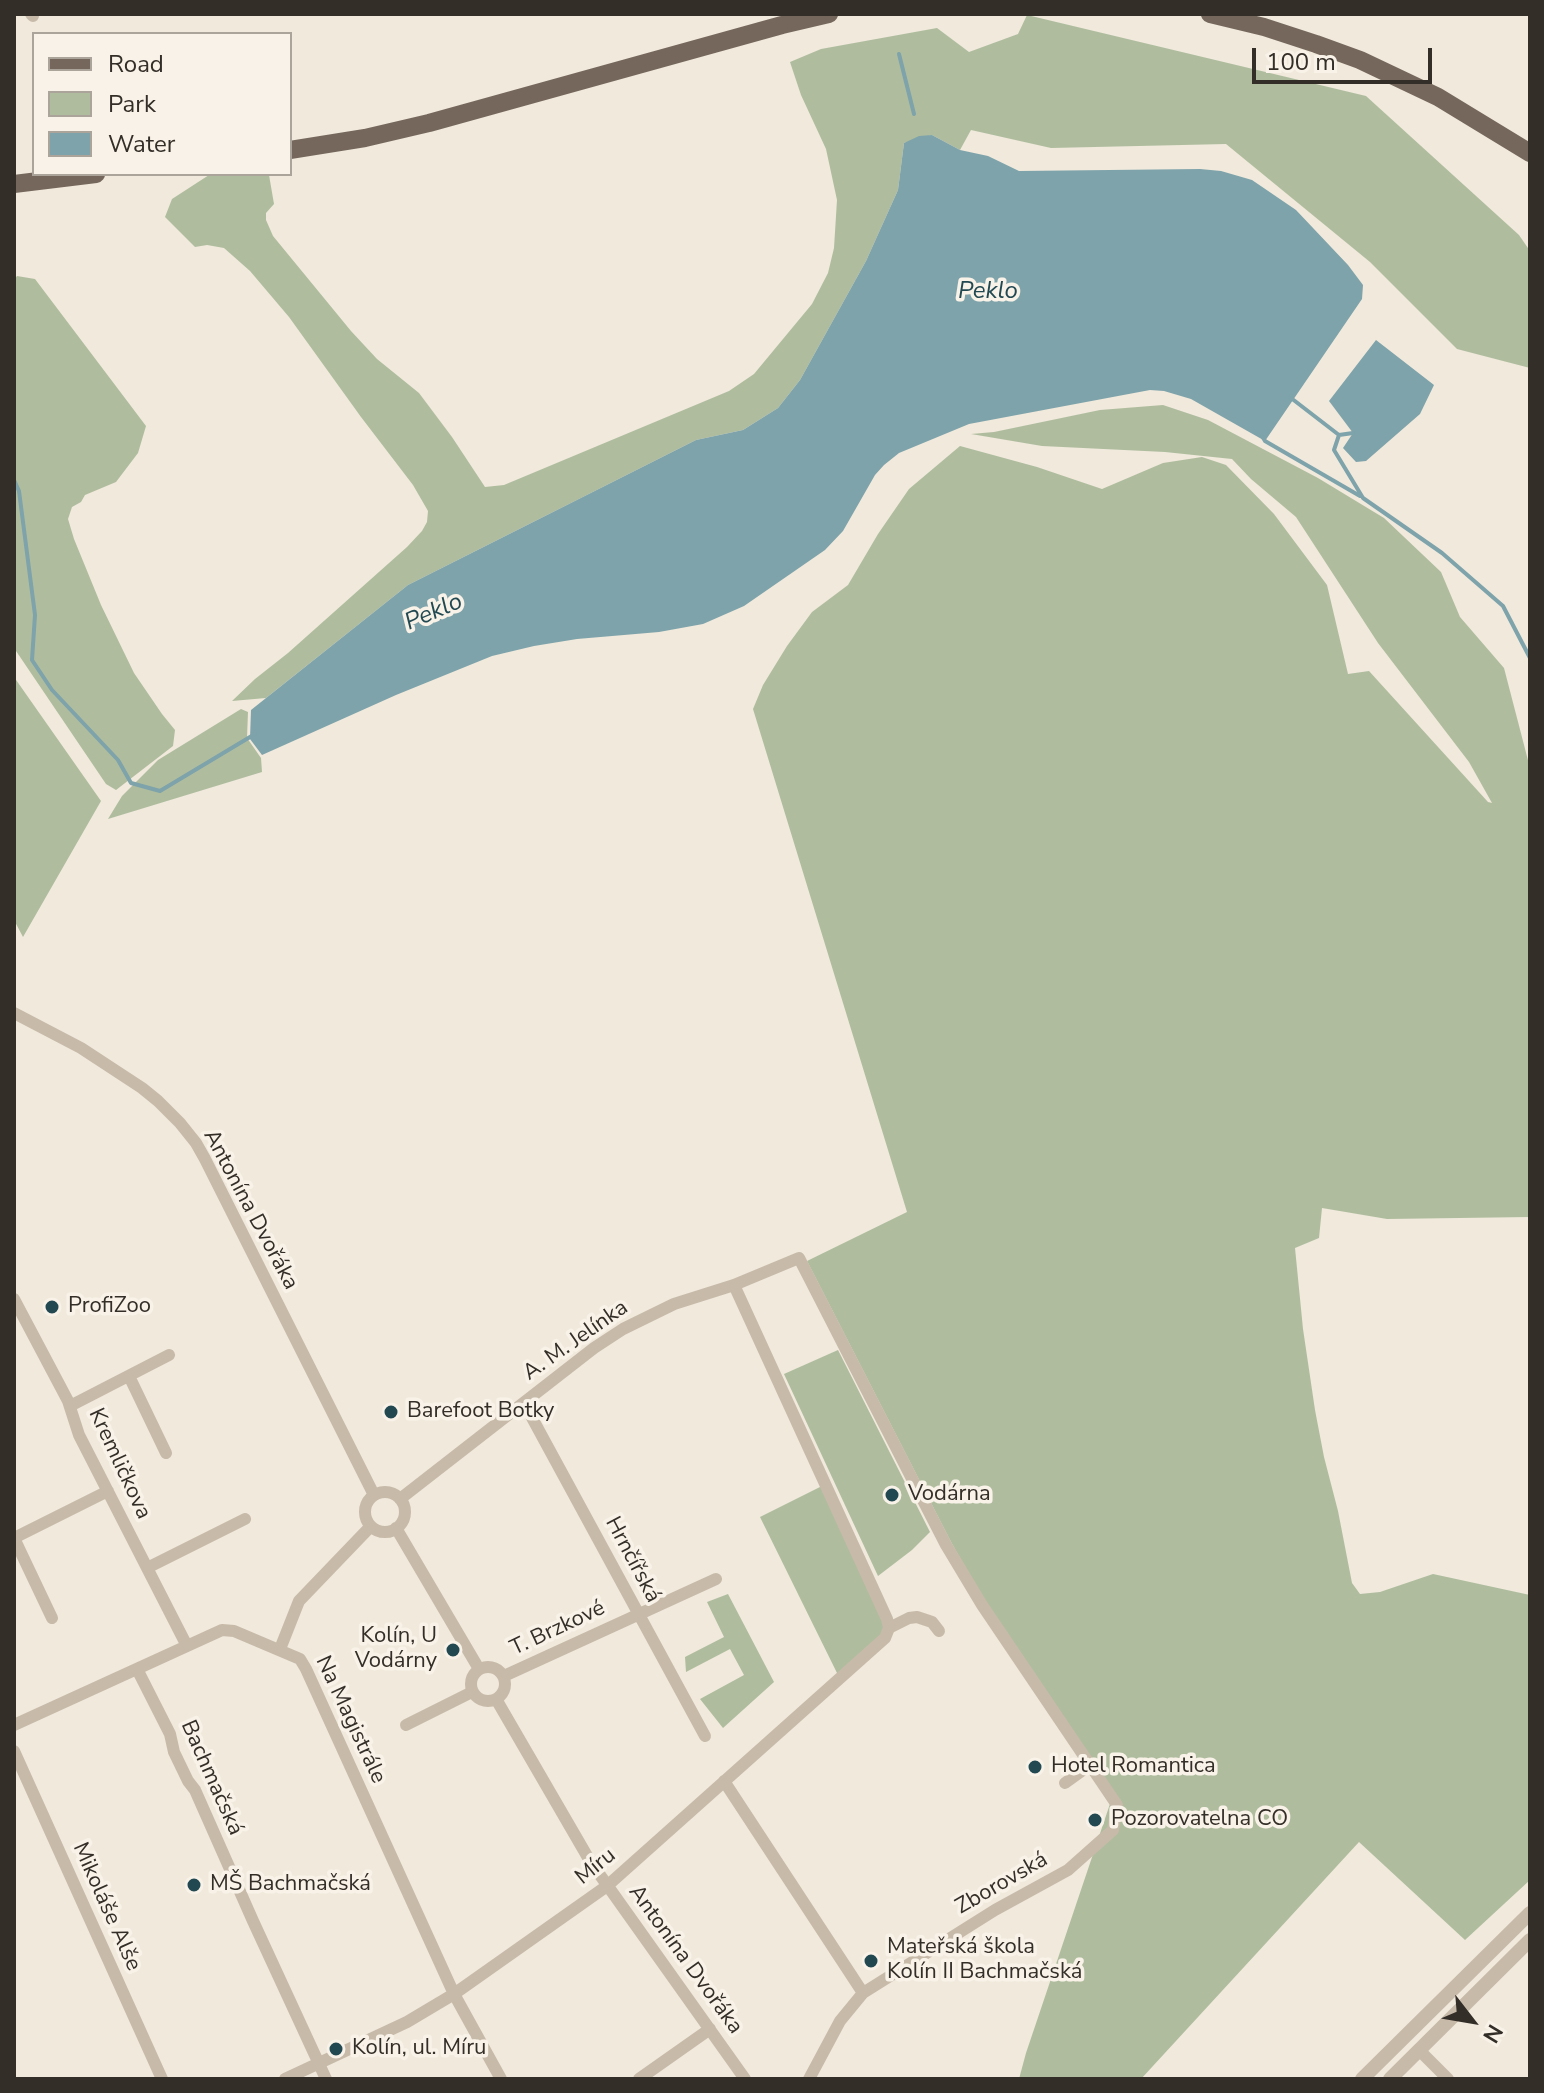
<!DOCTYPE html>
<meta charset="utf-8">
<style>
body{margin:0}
#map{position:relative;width:1544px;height:2093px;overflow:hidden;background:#f0e9dc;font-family:"Nunito Sans",sans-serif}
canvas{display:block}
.frame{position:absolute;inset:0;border:16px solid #342e28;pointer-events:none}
.legend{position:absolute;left:32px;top:32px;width:260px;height:144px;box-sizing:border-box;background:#f8f2e8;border:2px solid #aaa49b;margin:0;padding:10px 14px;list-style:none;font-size:24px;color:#342e28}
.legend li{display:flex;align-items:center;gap:16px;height:40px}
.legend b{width:40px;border:2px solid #aaa49b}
.north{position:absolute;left:1432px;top:1981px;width:80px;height:80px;-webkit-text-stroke:6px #f8f2e8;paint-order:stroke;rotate:121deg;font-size:22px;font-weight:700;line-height:32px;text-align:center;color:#342e28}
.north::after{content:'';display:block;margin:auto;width:28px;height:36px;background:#342e28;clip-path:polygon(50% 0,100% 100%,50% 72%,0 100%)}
.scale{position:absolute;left:1252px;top:48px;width:180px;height:36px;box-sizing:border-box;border:4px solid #342e28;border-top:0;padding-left:10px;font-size:24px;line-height:28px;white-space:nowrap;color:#342e28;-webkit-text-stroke:6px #f8f2e8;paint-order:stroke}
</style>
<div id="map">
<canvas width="1544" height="2093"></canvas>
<div class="frame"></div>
<ul class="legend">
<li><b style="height:10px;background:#75675b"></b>Road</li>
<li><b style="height:22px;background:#afbd9e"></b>Park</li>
<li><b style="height:22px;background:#7ea3aa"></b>Water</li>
</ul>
<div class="north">N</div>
<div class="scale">100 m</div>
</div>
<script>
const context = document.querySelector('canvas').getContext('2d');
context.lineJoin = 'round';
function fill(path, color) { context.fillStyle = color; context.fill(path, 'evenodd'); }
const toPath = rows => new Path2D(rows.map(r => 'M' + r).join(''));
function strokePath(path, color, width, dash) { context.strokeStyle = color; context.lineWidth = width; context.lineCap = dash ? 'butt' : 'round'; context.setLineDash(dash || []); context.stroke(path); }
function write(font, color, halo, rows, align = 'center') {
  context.font = font + ' "Nunito Sans",sans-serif'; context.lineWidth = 7; context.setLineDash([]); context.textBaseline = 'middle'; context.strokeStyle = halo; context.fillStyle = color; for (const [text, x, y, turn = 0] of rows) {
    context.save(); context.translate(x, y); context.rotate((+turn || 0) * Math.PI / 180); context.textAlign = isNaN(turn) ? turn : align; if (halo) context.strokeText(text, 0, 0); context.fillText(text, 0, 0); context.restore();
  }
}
const green = toPath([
 [1027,15,1366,96,1519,235,1530,251,1530,368,1457,349,1370,262,1226,144,1051,148,971,130,960,150,932,135,904,143,898,190,866,261,800,380,778,408,743,430,696,440,408,585,266,698,232,701,255,679,288,653,407,547,422,531,427,522,428,511,413,485,361,417,289,317,250,271,224,248,207,245,195,247,165,217,172,199,209,175,269,175,274,204,266,213,266,220,273,236,351,331,377,359,419,393,452,437,485,487,504,485,729,391,754,374,812,304,828,273,834,248,837,200,826,149,801,95,790,62,821,49,937,28,969,52,1018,34],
 [17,276,35,279,146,426,138,453,116,482,85,495,81,502,72,507,68,519,74,539,101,605,134,673,162,714,175,730,173,746,116,790,106,784,14,648,14,280],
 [1163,405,1208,420,1318,478,1384,518,1441,572,1460,617,1504,668,1530,768,1530,1217,1387,1219,1322,1208,1319,1238,1295,1248,1303,1329,1315,1410,1324,1457,1338,1511,1352,1583,1360,1594,1380,1592,1433,1574,1530,1595,1530,1880,1465,1940,1359,1842,1141,2079,1019,2079,1026,2053,1114,1792,985,1603,951,1542,807,1261,907,1212,753,709,763,685,787,646,812,612,848,585,878,534,909,489,960,446,1037,467,1102,489,1163,463,1202,457,1226,465,1274,514,1327,585,1348,674,1369,671,1488,802,1492,803,1469,762,1378,643,1296,517,1251,479,1232,459,1165,452,1042,446,971,434,994,432,1100,410],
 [14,677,101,801,23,937,14,920],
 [241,709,248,712,247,738,261,758,262,772,108,819,122,796,158,760],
 [838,1350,930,1532,912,1550,878,1576,784,1374],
 [822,1486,885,1627,881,1637,838,1675,760,1517],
 [728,1594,774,1682,723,1728,700,1699,744,1675,730,1649,686,1672,685,1657,724,1637,707,1602]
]);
const water = toPath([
 [932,135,960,150,988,156,1019,171,1200,169,1221,171,1252,180,1296,210,1348,265,1363,285,1362,299,1265,441,1191,399,1164,391,1150,390,969,424,899,453,884,465,875,475,843,531,825,550,744,606,703,624,659,632,577,639,534,646,492,656,396,695,262,755,250,739,251,710,408,585,696,440,743,430,778,408,800,380,866,261,898,190,904,143,919,136],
 [1376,340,1434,385,1420,414,1366,461,1356,462,1343,448,1353,433,1329,401]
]);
const stream = toPath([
 [899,54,914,114],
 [14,339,14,340],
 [1291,398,1339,435,1334,450,1363,498,1442,553,1503,606,1530,658],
 [1339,435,1353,433],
 [1262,436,1265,441,1360,496],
 [14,480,19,491,35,615,32,660,52,690,118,760,131,783,160,791,255,734]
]);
const minor = toPath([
 [31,14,33,16],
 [14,1013,81,1048,142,1088,158,1101,180,1123,196,1143,205,1159,374,1495],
 [14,1299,68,1401,79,1435,187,1646],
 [129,1376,166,1453],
 [524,1403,705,1736],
 [70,1406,169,1355],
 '365 1512a20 20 0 1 1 40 0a20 20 0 1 1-40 0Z',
 [400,1499,594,1348,623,1329,674,1304,734,1285,799,1258,946,1545,982,1605,1117,1805,1113,1830,1068,1870,995,1910,863,1993,840,2021,809,2079],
 [396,1528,479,1669],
 [147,1568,245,1519],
 [52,1618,14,1538,108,1491],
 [889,1628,909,1618,917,1617,932,1622,939,1631],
 [280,1649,299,1601,371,1526],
 '471 1684a17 17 0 1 1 34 0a17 17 0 1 1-34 0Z',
 [137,1669,170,1734,174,1752,188,1781,195,1790,253,1921,326,2079],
 [504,1676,716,1579],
 [496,1699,590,1861,745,2079],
 [14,1725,222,1630,234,1631,300,1659,306,1669,454,1994,501,2079],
 [406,1725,472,1692],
 [14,1751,162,2079],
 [724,1781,863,1993],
 [1065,1783,1090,1765],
 [1419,2050,1448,2079],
 [285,2079,407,2022,454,1994,607,1886,885,1638,889,1628,887,1619,734,1285],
 [639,2079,710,2029]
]);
const tertiary = toPath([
 [1362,2079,1530,1913],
 [1390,2079,1530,1940]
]);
const primary = toPath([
 [1210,14,1264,27,1316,44,1360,60,1438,97,1530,153],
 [290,150,365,138,429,123,782,25,829,14],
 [14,184,96,174]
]);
const markers = [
 [52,1307,8,"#224952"],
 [391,1412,8,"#224952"],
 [892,1495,8,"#224952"],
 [453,1650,8,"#224952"],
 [1035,1767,8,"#224952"],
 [1095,1820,8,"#224952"],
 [194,1885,8,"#224952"],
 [871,1961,8,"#224952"],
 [336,2049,8,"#224952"]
];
const streetNames = [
 ["Antonína Dvořáka",250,1210,62],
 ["A. M. Jelínka",576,1341,-35],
 ["Kremličkova",119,1464,65],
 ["Hrnčířská",632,1560,62],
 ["T. Brzkové",558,1629,-25],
 ["Na Magistrále",350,1720,65],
 ["Bachmačská",211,1778,66],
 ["Míru",596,1867,-39],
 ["Zborovská",1002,1884,-30],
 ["Mikoláše Alše",106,1907,66],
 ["Antonína Dvořáka",685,1960,54]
];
const poiNames = [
 ["ProfiZoo",68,1307],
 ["Barefoot Botky",407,1412],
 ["Vodárna",908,1495],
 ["Kolín, U",437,1637,"right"],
 ["Vodárny",437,1662,"right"],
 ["Hotel Romantica",1051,1767],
 ["Pozorovatelna CO",1111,1820],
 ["MŠ Bachmačská",210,1885],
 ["Mateřská škola",887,1948],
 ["Kolín II Bachmačská",887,1973],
 ["Kolín, ul. Míru",352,2049]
];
const waterNames = [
 ["Peklo",988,292],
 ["Peklo",434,613,-23]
];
fill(green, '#afbd9e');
fill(water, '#7ea3aa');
strokePath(stream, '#7ea3aa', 4);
strokePath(minor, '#c7baa9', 12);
strokePath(tertiary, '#c7baa9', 14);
strokePath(primary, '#75675b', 18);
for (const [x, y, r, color] of markers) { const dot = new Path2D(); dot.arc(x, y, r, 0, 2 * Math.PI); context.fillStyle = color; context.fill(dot); strokePath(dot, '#f8f2e8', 3); }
write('22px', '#342e28', '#f8f2e8', streetNames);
write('22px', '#342e28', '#f8f2e8', poiNames, 'left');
write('italic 24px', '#224952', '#f8f2e8', waterNames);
</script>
